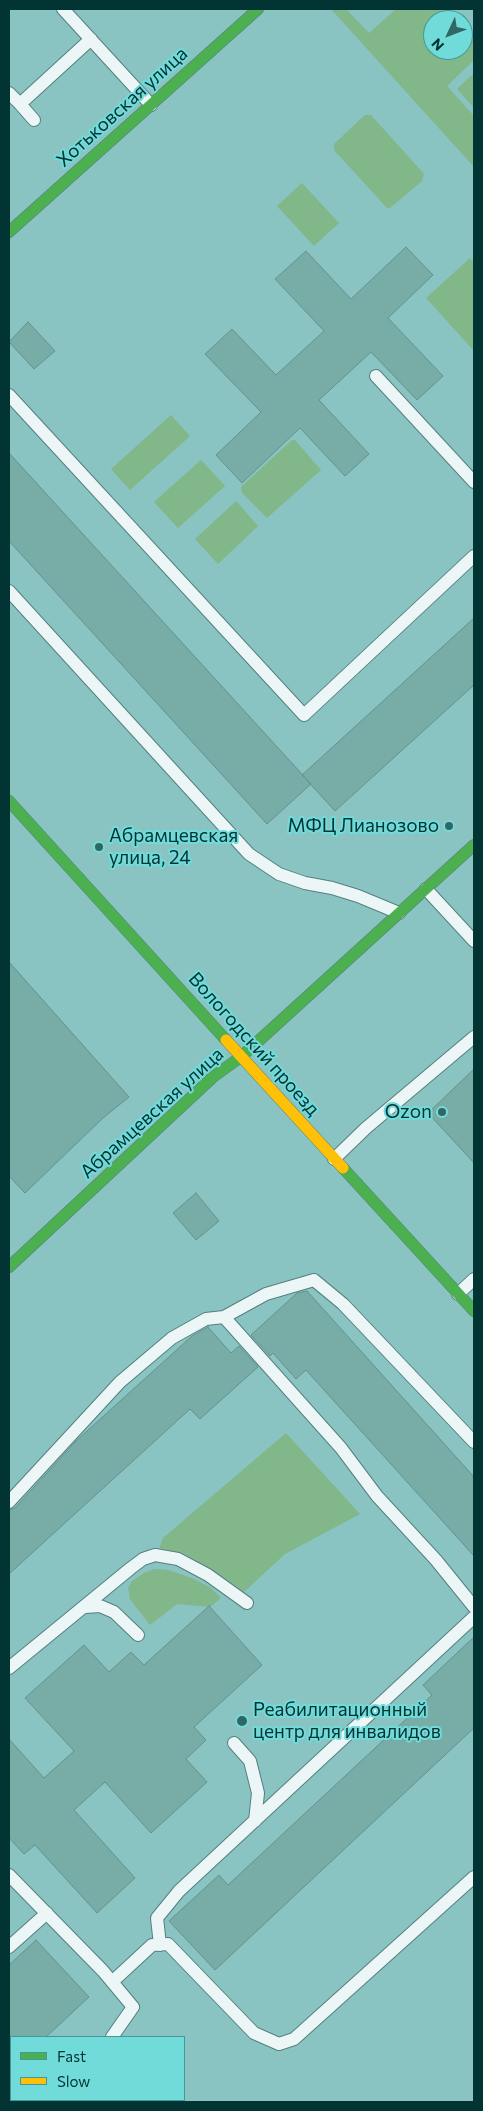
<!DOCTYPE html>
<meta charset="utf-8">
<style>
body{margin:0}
#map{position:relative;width:483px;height:2111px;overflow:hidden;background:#89c3c2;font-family:Commissioner,sans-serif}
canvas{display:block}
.frame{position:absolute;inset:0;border:10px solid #023434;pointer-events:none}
.legend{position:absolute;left:10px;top:2036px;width:175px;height:65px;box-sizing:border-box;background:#71dbda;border:1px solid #459898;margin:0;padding:6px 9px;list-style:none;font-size:15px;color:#023434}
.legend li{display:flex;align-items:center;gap:10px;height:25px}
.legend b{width:25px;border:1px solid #459898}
.north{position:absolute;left:423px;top:10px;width:50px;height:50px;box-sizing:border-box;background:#71dbda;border:1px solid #459898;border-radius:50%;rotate:227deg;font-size:14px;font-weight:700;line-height:20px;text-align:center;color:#023434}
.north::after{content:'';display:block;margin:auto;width:18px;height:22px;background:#316666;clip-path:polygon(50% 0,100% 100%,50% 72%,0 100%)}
</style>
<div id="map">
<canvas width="483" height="2111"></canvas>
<div class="frame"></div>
<ul class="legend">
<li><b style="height:6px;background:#4caf50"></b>Fast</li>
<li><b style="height:6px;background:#ffc107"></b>Slow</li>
</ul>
<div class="north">N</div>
</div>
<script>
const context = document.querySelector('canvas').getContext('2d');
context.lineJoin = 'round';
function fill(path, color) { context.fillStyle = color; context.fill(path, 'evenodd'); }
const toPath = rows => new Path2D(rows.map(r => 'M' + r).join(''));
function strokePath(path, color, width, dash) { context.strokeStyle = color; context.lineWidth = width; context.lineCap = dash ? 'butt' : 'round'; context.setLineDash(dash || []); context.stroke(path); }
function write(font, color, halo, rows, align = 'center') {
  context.font = font + ' Commissioner,sans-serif'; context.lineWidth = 4; context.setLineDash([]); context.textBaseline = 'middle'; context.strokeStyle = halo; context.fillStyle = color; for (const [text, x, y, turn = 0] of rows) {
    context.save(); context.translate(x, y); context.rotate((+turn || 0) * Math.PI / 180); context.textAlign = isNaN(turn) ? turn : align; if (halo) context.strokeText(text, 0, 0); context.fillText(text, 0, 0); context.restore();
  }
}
const green = toPath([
 [331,9,346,9,369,33,396,9,429,9,430,11,433,9,451,9,462,20,433,20,433,50,463,50,463,22,474,34,474,60,447,86,474,116,474,167],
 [474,73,474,108,457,89],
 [365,115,371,115,424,174,422,181,390,208,387,208,334,150,334,144],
 [302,183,339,223,314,246,277,206],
 [470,258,474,263,474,351,426,298],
 [171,415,190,436,130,490,111,469],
 [292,440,295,440,321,470,267,518,242,493,241,487],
 [201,460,225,486,178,528,154,502],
 [236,501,258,526,218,564,195,539],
 [286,1433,360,1514,285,1554,244,1592,219,1574,183,1553,159,1548,163,1538],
 [154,1569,168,1570,192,1578,211,1588,221,1598,210,1607,177,1604,150,1625,130,1599,128,1588,132,1581,144,1573]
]);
const building = toPath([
 [406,247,433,275,388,318,443,376,417,400,371,352,319,400,369,454,345,476,300,428,242,483,216,455,261,412,205,354,232,329,276,375,324,331,275,279,306,251,351,299,406,247],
 [28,322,55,351,34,369,9,342,28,322],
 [9,453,311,784,267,824,9,541,9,453],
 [474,618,474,685,335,811,302,775,474,618],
 [9,962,129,1097,103,1118,25,1193,9,1176,9,962],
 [474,1069,474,1163,428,1113,474,1069],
 [196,1193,219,1221,196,1240,173,1213,196,1193],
 [307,1291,474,1477,474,1556,306,1370,296,1379,273,1353,270,1356,251,1335,297,1293,307,1291],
 [208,1327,231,1353,239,1346,258,1367,200,1419,190,1409,9,1574,9,1510,15,1508,76,1441,192,1336,208,1327],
 [209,1606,262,1665,194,1727,206,1740,186,1759,207,1782,151,1833,105,1782,74,1810,135,1878,97,1913,35,1845,24,1854,9,1838,9,1739,44,1778,74,1751,25,1698,84,1645,109,1672,131,1652,144,1665,209,1606],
 [474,1637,474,1728,215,1970,169,1921,219,1875,228,1885,432,1695,423,1685,474,1637],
 [36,1940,89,1997,46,2037,9,2037,9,1965,36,1940]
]);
const lane = toPath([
 [63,9,151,105],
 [9,93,20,104,91,39],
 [20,104,34,120],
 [376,376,474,482],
 [9,395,304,715,474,556],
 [9,591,249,854,279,874,305,883,332,888,358,896,399,913],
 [426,889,474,941],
 [334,1159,366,1128,474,1037],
 [458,1294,474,1279],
 [224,1317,341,1448,377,1496,436,1560,474,1607],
 [9,1502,120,1382,172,1338,206,1319,224,1317,266,1294,314,1280,343,1304,474,1442],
 [85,1607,100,1606,114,1612,138,1635],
 [9,1668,131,1568,143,1559,155,1555,178,1559,208,1575,247,1603],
 [234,1743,250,1761,258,1793,255,1821],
 [9,1875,103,1971,133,2007,112,2037],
 [160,1945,157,1918,179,1891,474,1617],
 [9,1947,47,1913],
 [112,1982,152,1945,168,1944,254,2033,279,2044,294,2039,474,1877]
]);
const fast = toPath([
 [9,232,258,9],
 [9,801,226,1040],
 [343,1168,474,1311],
 [9,1267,213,1077,242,1056,474,845]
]);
const slow = toPath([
 [226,1040,343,1168]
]);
const markers = [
 [449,826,5,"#316666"],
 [99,847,5,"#316666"],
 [442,1112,5,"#316666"],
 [242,1721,6,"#316666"]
];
const streetNames = [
 ["Хотьковская улица",122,107,-42],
 ["Вологодский проезд",254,1044,48],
 ["Абрамцевская улица",152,1113,-42]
];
const poiNames = [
 ["МФЦ Лианозово",439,826],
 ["Абрамцевская",109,836,"left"],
 ["улица, 24",109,858,"left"],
 ["Ozon",432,1112],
 ["Реабилитационный",253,1710,"left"],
 ["центр для инвалидов",253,1732,"left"]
];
fill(green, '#81b789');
fill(building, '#78aca6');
strokePath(building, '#64928d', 1);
strokePath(lane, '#54807f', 14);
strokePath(fast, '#54807f', 12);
strokePath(slow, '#54807f', 12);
strokePath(lane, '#edf6f6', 12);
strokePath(fast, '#4caf50', 11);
strokePath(slow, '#ffc107', 11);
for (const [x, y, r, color] of markers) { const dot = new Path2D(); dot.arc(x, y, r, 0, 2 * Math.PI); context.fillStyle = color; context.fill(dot); strokePath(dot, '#71dbda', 2); }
write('19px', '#023434', '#71dbda', streetNames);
write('19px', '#023434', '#71dbda', poiNames, 'right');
</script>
